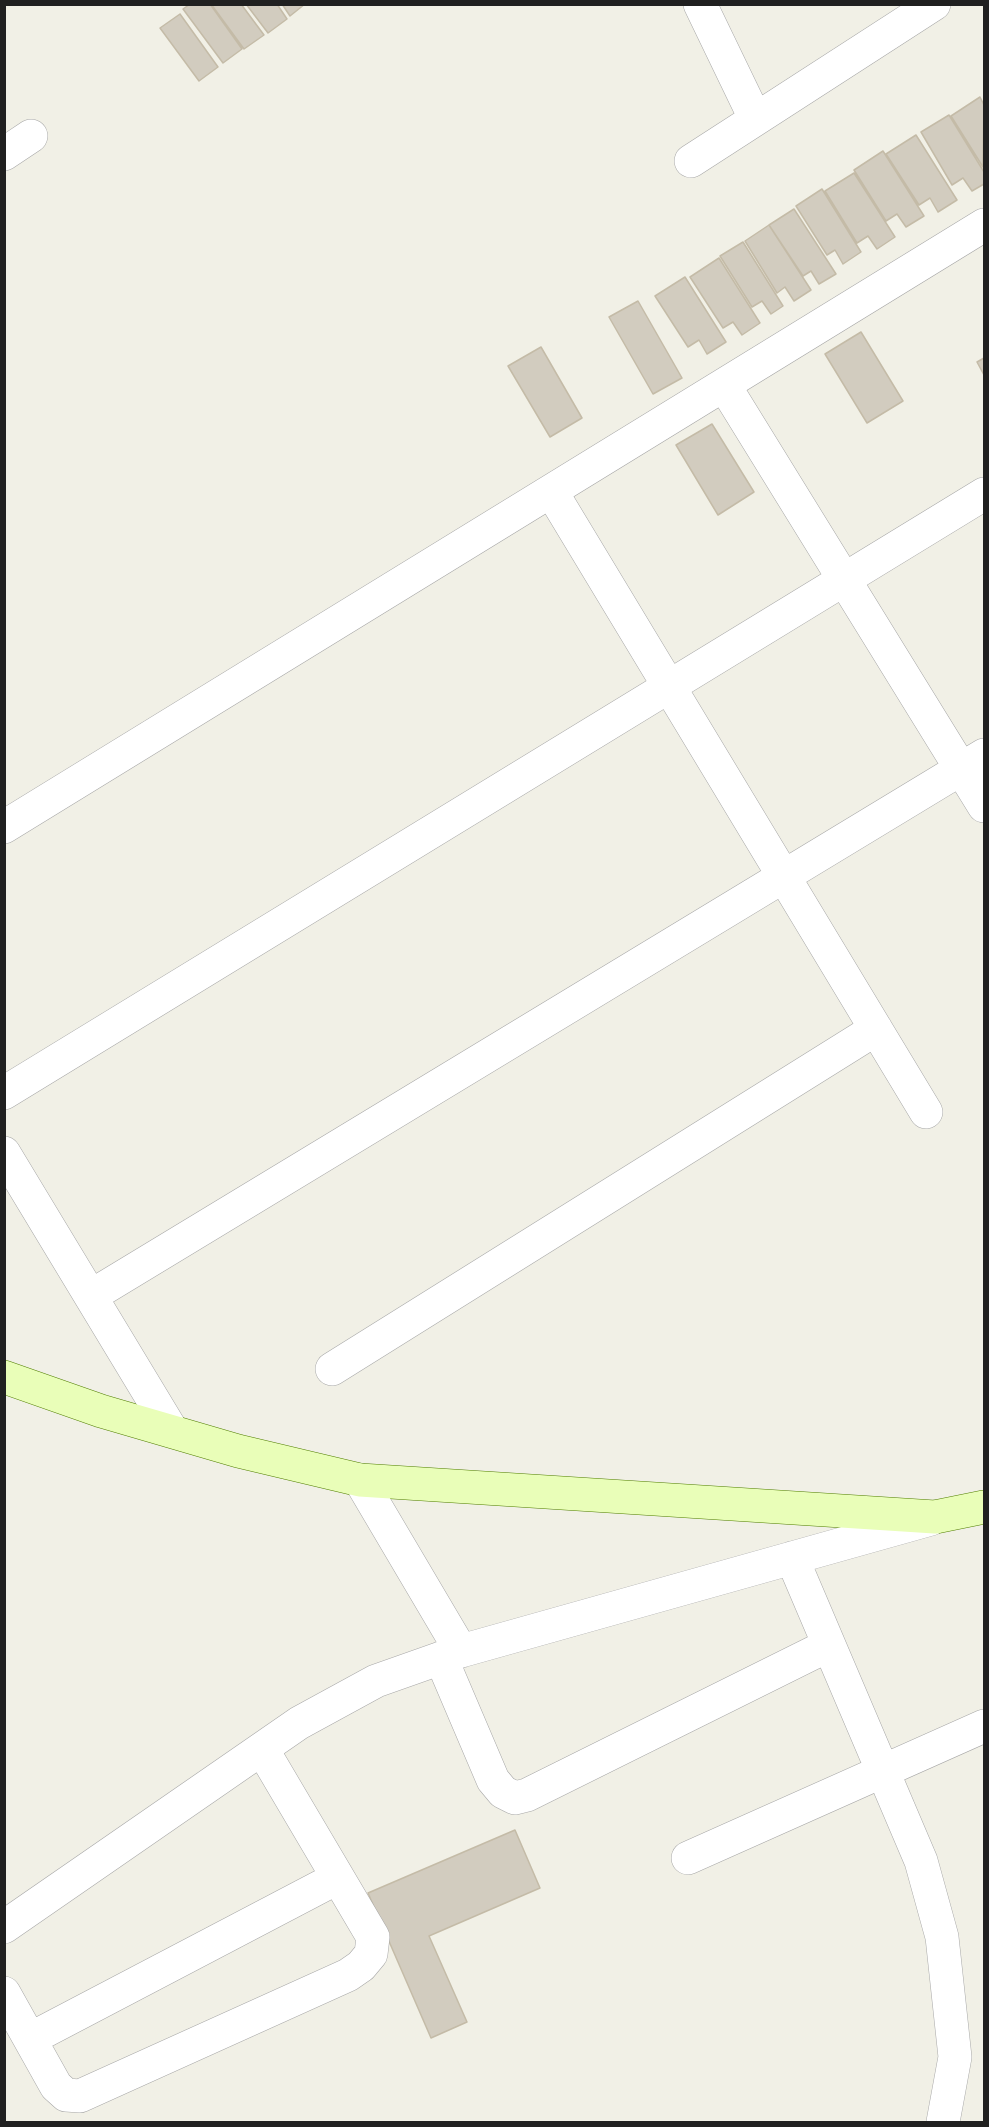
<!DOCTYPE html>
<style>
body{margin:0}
#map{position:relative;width:989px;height:2127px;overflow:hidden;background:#f1f0e6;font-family:"PT Sans Narrow",sans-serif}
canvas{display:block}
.frame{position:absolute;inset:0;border:6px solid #202020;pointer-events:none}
</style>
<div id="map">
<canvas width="989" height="2127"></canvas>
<div class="frame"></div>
</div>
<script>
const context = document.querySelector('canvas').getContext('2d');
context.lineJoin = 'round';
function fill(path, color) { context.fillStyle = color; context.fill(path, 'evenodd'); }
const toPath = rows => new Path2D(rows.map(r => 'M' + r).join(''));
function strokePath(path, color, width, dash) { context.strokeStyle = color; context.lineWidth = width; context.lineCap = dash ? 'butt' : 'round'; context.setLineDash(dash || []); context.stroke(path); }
const building = toPath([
 [190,4,210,4,242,49,223,63,183,9,190,4],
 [211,4,241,4,264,35,244,49,211,4],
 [246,4,277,4,287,19,268,33,246,4],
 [282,4,305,4,290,16,282,4],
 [180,14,218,67,199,81,160,28,180,14],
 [980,97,984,105,983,167,951,116,980,97],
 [949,115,984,172,984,184,972,191,963,178,952,185,921,132,949,115],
 [916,135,957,200,938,212,930,198,919,205,886,154,916,135],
 [883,151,924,216,906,227,897,214,886,221,854,170,883,151],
 [854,173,895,237,877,249,868,236,857,243,825,191,854,173],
 [822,189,861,252,843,264,835,250,827,255,796,206,822,189],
 [794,209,836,274,819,284,811,271,803,276,769,225,794,209],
 [769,225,811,290,794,301,785,287,777,293,745,241,769,225],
 [743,242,783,306,771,314,762,301,752,307,720,256,743,242],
 [719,258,760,323,742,335,733,322,723,328,690,277,719,258],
 [685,277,726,342,707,354,699,340,688,347,655,296,685,277],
 [638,301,682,378,653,394,609,317,638,301],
 [861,332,903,401,867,423,825,354,861,332],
 [541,347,582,418,550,437,508,366,541,347],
 [984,358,984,375,977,362,984,358],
 [712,424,754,492,718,515,676,445,712,424],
 [515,1830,540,1888,429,1936,467,2022,431,2038,368,1893,515,1830]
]);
const street = toPath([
 [700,4,755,118],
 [4,154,31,136],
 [691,161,934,4],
 [724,385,984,806],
 [551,491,926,1112],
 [4,827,984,225],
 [4,1093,984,494],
 [4,1153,172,1431],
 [91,1296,984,755],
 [332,1369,876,1029],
 [360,1480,461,1651],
 [792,1558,921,1861,942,1937,955,2057,943,2122],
 [441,1658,493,1780,503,1792,515,1798,527,1795,829,1645],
 [688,1858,984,1726],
 [4,1927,299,1723,376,1681,461,1651,931,1519],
 [4,1993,56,2086,66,2095,80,2096,348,1975,361,1966,371,1954,373,1937,262,1749],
 [30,2039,337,1878]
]);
const secondary = toPath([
 [4,1377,101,1411,238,1451,360,1480,935,1517,984,1507]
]);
fill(building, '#d2ccbf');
strokePath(building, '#c4bba7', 1.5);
strokePath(street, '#a7a7a7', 34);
strokePath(secondary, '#517e00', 34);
strokePath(street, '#fff', 33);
strokePath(secondary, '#e9feb8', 33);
</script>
